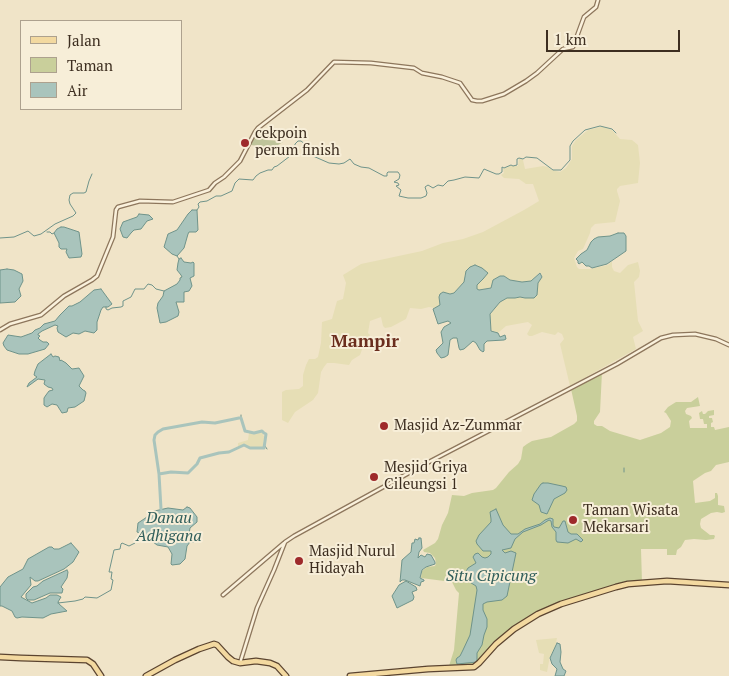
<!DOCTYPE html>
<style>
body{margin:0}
#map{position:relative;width:729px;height:676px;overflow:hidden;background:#f0e4c8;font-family:"PT Serif",serif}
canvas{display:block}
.legend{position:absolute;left:20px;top:20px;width:162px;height:90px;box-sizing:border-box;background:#f7eed8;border:1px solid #ada18e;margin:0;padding:6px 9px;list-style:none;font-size:15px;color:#3d2e20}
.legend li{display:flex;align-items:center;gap:10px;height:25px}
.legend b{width:25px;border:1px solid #ada18e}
.scale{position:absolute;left:546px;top:30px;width:134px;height:22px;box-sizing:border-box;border:2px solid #3d2e20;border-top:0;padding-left:6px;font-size:15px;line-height:18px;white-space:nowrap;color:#3d2e20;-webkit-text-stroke:4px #f7eed8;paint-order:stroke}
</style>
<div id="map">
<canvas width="729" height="676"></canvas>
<ul class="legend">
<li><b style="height:6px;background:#f3d9a0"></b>Jalan</li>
<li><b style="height:14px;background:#c9cf9b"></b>Taman</li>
<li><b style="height:14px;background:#a9c4bc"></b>Air</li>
</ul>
<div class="scale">1 km</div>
</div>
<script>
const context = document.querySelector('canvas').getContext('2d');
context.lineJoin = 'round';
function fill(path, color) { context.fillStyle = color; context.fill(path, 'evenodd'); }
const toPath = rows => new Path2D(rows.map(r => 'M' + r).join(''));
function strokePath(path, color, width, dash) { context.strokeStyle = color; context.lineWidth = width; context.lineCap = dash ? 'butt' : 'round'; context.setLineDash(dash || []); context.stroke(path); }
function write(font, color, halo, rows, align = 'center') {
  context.font = font + ' "PT Serif",serif'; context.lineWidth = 4; context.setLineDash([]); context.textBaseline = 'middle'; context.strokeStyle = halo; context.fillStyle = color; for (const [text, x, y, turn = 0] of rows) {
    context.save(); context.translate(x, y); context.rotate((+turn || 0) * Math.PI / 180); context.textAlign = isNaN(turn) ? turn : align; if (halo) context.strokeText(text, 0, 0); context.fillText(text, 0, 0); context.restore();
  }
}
const farmland = toPath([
 [600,127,604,127,612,130,620,139,632,140,638,145,640,163,638,183,620,186,617,189,617,191,620,201,615,222,595,224,591,228,590,233,583,249,578,251,574,258,577,267,579,269,590,269,608,265,611,262,612,262,612,267,614,271,620,273,628,265,638,262,640,271,639,277,634,282,638,321,643,331,633,337,636,349,570,386,560,344,564,339,562,334,558,332,555,335,542,332,532,336,529,336,527,334,532,325,528,322,506,326,498,333,491,330,490,315,501,301,510,297,517,298,520,297,525,298,536,297,538,283,542,277,541,273,539,273,531,281,522,282,510,280,504,276,493,280,491,288,479,290,477,289,477,285,487,274,479,267,474,265,465,274,464,282,454,293,450,294,443,292,440,294,439,297,441,304,440,306,434,308,429,307,421,309,410,308,406,319,391,327,385,328,383,326,381,317,370,321,368,333,370,335,364,344,360,355,352,360,349,365,334,363,327,363,324,367,321,372,318,393,313,400,295,412,288,423,282,420,282,392,286,390,299,389,303,386,303,375,306,365,309,359,315,359,318,357,321,343,322,322,332,319,337,301,343,299,346,283,343,275,361,264,422,251,443,243,463,239,483,232,524,210,539,201,533,184,526,184,519,179,504,178,501,175,504,173,503,169,510,166,518,166,519,159,521,159,523,160,525,169,543,166,548,167,552,170,560,172,566,168,572,159,572,146,576,140,588,130],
 [261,431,263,431,263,435,264,436,263,449,250,448,244,445,238,448,238,443,248,440,249,433,255,433],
 [557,638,555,647,550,656,547,672,540,670,540,664,543,664,544,654,539,653,536,640]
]);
const green = toPath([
 [602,372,600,412,594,421,594,424,597,426,602,426,610,431,640,440,661,433,670,427,671,421,666,413,664,412,668,407,676,402,691,402,698,397,700,406,687,408,685,411,686,414,691,416,692,418,689,421,690,428,707,428,707,424,704,424,703,419,700,419,699,413,702,411,703,414,705,414,708,411,714,410,714,415,709,416,709,418,712,418,713,422,711,423,711,427,714,427,715,430,729,427,729,462,716,465,711,471,705,473,693,481,695,503,710,501,715,498,715,493,717,493,718,496,718,505,724,506,725,512,722,513,717,512,711,513,701,519,700,524,701,528,710,535,714,535,715,536,714,539,706,540,694,539,685,540,681,547,677,550,676,555,667,555,667,549,641,549,642,582,558,603,512,629,477,664,472,666,449,666,454,650,459,593,456,590,452,582,421,578,422,571,427,567,435,566,436,563,435,558,430,553,424,552,423,550,435,543,438,539,442,525,448,513,452,495,464,496,472,493,493,490,496,488,509,472,518,464,521,459,523,447,527,444,532,441,551,437,574,424,577,421,577,416,571,389]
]);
const cemetery = toPath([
 [254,137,263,138,266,140,281,141,283,142,278,145,270,154,268,154,261,151,260,146,250,145]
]);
const water = toPath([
 [192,210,197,210,198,230,196,232,189,232,188,234,184,248,177,256,172,254,164,247,168,234,177,230,188,214,192,210],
 [139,214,149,215,153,219,147,221,141,229,134,230,131,233,127,238,123,237,120,229,123,222,137,217,139,214],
 [61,227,64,227,79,232,82,254,81,257,69,258,66,252,67,249,61,249,59,247,59,243,54,233,57,229,61,227],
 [618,233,624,233,626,236,626,251,607,264,592,268,589,266,586,266,582,262,579,264,578,263,578,261,576,259,581,254,587,250,591,242,594,239,598,237,610,236,618,233],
 [181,258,184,262,191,263,193,262,194,263,194,276,190,278,192,286,189,291,184,292,184,302,176,302,179,312,178,316,166,322,160,323,157,308,158,303,163,296,164,291,177,284,180,280,180,278,182,277,181,275,177,270,178,263,179,259,181,258],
 [475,265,482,268,488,273,483,279,477,285,477,289,479,290,491,288,493,280,500,276,504,276,510,280,522,282,531,281,540,273,542,277,538,283,537,295,534,298,525,298,520,297,515,298,507,298,500,302,490,314,491,331,498,333,500,337,505,335,506,339,504,340,487,341,484,344,484,351,483,352,480,350,476,343,473,341,464,349,460,350,459,348,457,338,453,338,450,340,448,355,445,357,441,358,437,353,436,350,443,343,441,332,444,327,451,323,448,321,438,324,433,309,440,305,439,297,440,294,443,292,450,294,454,293,464,282,466,271,470,267,475,265],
 [7,269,14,270,22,274,23,281,19,289,21,296,15,302,0,303,0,270,7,269],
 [101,289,112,304,108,307,103,307,101,310,97,322,97,330,94,333,85,331,79,334,73,333,66,337,58,332,57,328,58,326,55,325,42,331,38,334,38,335,40,336,38,338,40,340,43,342,47,342,49,344,45,349,28,354,19,354,7,350,4,346,3,343,8,335,21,337,32,333,35,330,40,328,44,324,55,321,60,315,69,306,72,306,80,302,94,290,101,289],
 [51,354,53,357,55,356,59,357,60,361,61,360,66,363,72,369,79,368,84,376,79,386,83,390,85,391,86,393,84,401,75,407,68,408,67,412,62,413,57,405,52,404,47,407,44,405,44,398,46,395,49,391,53,390,52,388,48,387,44,384,45,380,38,379,27,387,29,383,37,377,34,375,35,371,38,364,51,354],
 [543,483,548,483,562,486,566,487,567,490,565,493,554,499,547,514,541,512,539,505,532,500,534,494,541,484,543,483],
 [187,507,190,508,197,517,197,522,190,528,189,534,194,538,195,540,194,542,190,542,187,546,185,559,180,564,172,565,171,564,172,554,168,547,157,545,144,535,137,532,138,523,147,517,150,512,168,508,183,510,187,507],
 [496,509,503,525,511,534,518,534,525,529,540,524,545,520,550,518,553,519,553,525,554,527,559,528,563,521,565,521,568,532,571,534,577,534,583,540,581,542,576,539,568,543,557,542,556,540,556,532,552,527,551,521,549,520,541,525,523,532,515,539,511,548,502,550,505,553,511,551,516,553,507,596,502,600,487,602,483,604,483,610,487,619,487,627,484,635,482,645,477,653,477,662,457,664,456,660,457,658,460,656,463,650,470,635,477,590,476,586,468,581,465,577,464,575,468,568,476,563,473,557,475,554,478,553,482,557,485,558,488,557,491,554,491,551,483,551,477,544,476,541,479,535,491,522,491,519,490,512,496,509],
 [419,538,421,538,422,548,419,552,418,558,421,555,425,557,427,554,431,555,435,562,435,564,426,567,422,570,420,578,424,580,424,581,421,582,420,586,405,580,402,580,400,582,402,560,411,552,412,543,414,543,415,539,418,540,419,538],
 [71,543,79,552,73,562,64,569,38,581,35,581,30,577,31,585,21,597,32,603,46,598,50,595,57,595,61,597,58,602,59,604,67,611,51,614,43,618,22,617,17,618,15,617,12,611,2,606,0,606,0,587,8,577,23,569,28,559,49,547,52,547,54,549,59,549,71,543],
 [67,570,68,572,67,578,61,587,63,589,62,593,50,593,34,600,28,600,26,598,26,594,33,587,37,586,43,581,67,570],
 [406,581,416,587,417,590,412,592,414,597,413,600,397,608,392,596,399,585,406,581],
 [557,643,560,644,561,652,560,662,563,669,566,671,564,676,555,676,557,669,552,664,550,658,557,643]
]);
const stream = toPath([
 [197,210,199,207,198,204,200,202,207,201,216,196,221,196,232,191,235,183,239,179,253,180,256,176,260,173,268,170,272,170,274,167,277,166,294,153,295,144,298,141,301,141,306,145,313,156,329,163,339,164,344,163,350,159,354,164,361,167,369,168,384,176,387,176,387,173,388,172,398,172,400,175,399,179,394,182,398,183,399,185,396,186,401,190,399,196,408,198,421,198,426,196,427,193,425,187,428,185,433,188,438,185,443,186,448,181,454,180,465,177,479,178,484,169,496,174,499,174,502,172,502,167,504,168,511,165,513,166,517,165,517,159,519,158,523,159,526,157,537,158,553,170,561,170,570,160,570,146,573,141,585,130,600,126,612,129,616,133],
 [47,232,50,232,52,234,54,233],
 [0,238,14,237,28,231,34,236,41,234,55,224,73,216,76,213,70,204,69,200,70,195,73,193,84,193,86,192,89,181,92,174],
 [177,256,179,259],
 [106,307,106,309,108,310,112,308,121,307,123,306,123,301,131,297,135,289,144,289,148,284,152,285,156,289,164,291],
 [241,418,241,415],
 [265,446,267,449],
 [624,472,624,468],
 [58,603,75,601,83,599,85,597,97,598,111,590,113,580,111,579,112,572,109,572,114,550,120,549,121,544,122,543,129,546,135,543,142,534]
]);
const river = toPath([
 [159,474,171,472,188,473,197,464,200,458,219,453,229,452,244,445,250,448,264,448,266,434,264,433,262,431,254,433,245,431,241,418,239,418,215,423,202,422,163,429,158,432,155,435,154,440,159,474,161,509]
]);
const tertiary = toPath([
 [0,330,10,324,41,315,64,296,92,280,97,276,113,237,116,210,118,207,140,201,173,202,209,190,215,183,224,177,240,161,255,132,258,128,307,90,334,62,371,63,414,68,422,73,442,77,460,83,472,100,477,101,482,101,504,94,526,81,537,73,563,49,573,47,584,17,596,7,598,0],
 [223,595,284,543],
 [240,663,257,608,274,570,285,542,294,536,427,463,617,364,661,338,673,335,695,334,716,339,729,345]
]);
const primary = toPath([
 [0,657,21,658,87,660,93,664,101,676],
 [146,676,175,660,199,649,214,644,217,645,228,657,233,661,240,663,256,661,270,663,277,666,286,676],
 [350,676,428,669,474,667,479,663,496,644,514,629,538,614,561,604,616,587,628,584,667,581,729,585]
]);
const markers = [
 [245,143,5,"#9e2a2b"],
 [384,426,5,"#9e2a2b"],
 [374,477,5,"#9e2a2b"],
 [573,520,5,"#9e2a2b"],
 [299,561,5,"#9e2a2b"]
];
const poiNames = [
 ["cekpoin",255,134],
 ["perum finish",255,151],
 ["Masjid Az-Zummar",394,426],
 ["Mesjid Griya",384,468],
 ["Cileungsi 1",384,485],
 ["Taman Wisata",583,511],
 ["Mekarsari",583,528],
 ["Masjid Nurul",309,552],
 ["Hidayah",309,569]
];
const waterNames = [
 ["Danau",169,518],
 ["Adhigana",169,536],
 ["Situ Cipicung",491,576]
];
const quarterNames = [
 ["Mampir",365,342]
];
fill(farmland, '#e6deb5');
fill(green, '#c9cf9b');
fill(cemetery, '#bfc49a');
fill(water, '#a9c4bc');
strokePath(water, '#6f938a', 1);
strokePath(stream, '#6f938a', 1);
strokePath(river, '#a9c4bc', 3);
strokePath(tertiary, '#8d765c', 5);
strokePath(primary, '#5b4430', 7);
strokePath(tertiary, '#faf1dc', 2.5);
strokePath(primary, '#f3d9a0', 4.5);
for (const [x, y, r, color] of markers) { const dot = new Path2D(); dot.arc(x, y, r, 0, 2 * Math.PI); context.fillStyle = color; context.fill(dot); strokePath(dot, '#f7eed8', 2); }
write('15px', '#3d2e20', '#f7eed8', poiNames, 'left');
write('italic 16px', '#2f5d5a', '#f7eed8', waterNames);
write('bold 18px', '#6b2e1e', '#f7eed8', quarterNames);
</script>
